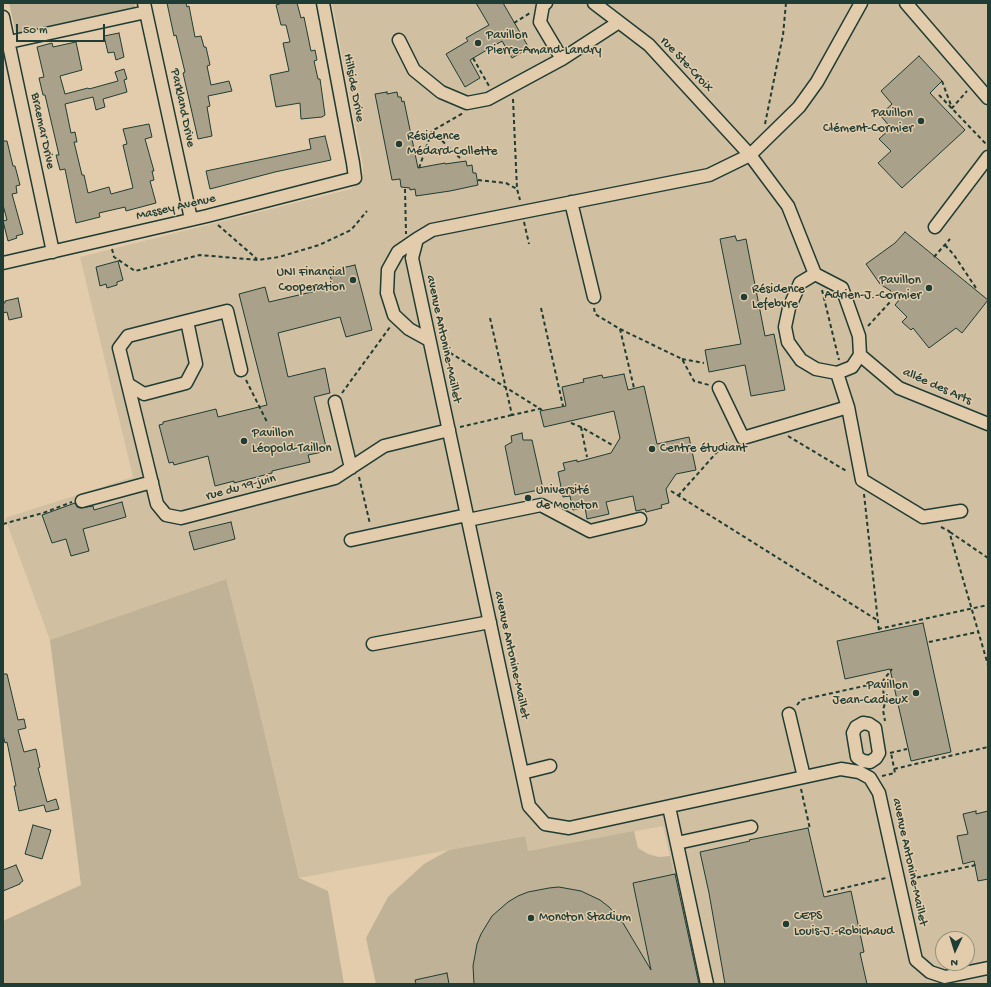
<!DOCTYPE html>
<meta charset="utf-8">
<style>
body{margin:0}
#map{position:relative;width:991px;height:987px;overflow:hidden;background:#e2ccac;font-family:"Gochi Hand",sans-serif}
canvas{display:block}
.frame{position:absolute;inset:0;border:4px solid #1f3d34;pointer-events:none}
.north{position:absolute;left:935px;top:931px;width:40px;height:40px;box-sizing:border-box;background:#e2ccac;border:1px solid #94937c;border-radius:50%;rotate:184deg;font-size:11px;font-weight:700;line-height:16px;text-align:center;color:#1f3d34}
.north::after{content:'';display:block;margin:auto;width:14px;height:18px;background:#1f3d34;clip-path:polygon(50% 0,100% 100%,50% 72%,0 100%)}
.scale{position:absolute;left:16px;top:24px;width:89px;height:18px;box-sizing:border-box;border:2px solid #1f3d34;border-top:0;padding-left:5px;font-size:12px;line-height:14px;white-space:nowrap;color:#1f3d34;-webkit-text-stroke:3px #e2ccac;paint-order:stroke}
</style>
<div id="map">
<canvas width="991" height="987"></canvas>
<div class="frame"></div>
<div class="north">N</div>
<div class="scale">50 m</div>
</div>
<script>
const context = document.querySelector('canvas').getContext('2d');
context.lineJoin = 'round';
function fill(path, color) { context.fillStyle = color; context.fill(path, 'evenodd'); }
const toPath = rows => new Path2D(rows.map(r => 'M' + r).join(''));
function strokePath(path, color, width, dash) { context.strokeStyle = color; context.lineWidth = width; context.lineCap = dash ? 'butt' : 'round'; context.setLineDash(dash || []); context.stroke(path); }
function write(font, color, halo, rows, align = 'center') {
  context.font = font + ' "Gochi Hand",sans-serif'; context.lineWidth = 3; context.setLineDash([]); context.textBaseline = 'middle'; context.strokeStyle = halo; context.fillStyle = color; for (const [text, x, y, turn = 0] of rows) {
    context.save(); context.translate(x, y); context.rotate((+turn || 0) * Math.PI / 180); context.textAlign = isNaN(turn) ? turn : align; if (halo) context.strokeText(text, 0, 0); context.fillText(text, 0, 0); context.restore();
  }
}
const built = toPath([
 [332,3,988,3,988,984,699,984,663,826,528,851,524,836,299,878,256,697,225,579,50,640,5,518,133,477,80,257,351,189,363,178,363,165],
 [943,939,967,939,967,963,943,963]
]);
const green = toPath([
 [9,3,134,3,135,4,135,7,131,10,19,35,16,33],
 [226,579,256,697,299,878,328,891,344,984,3,984,3,921,81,885,50,640],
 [634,831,638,848,648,854,659,857,670,856,699,984,376,984,366,938,388,897,424,864,449,850,525,836,528,851]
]);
const building = toPath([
 [167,3,186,3,187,7,189,6,195,37,201,36,204,47,206,47,210,65,207,66,211,85,229,81,232,91,208,96,210,106,207,107,212,136,198,139,183,73,185,72,176,35,174,36,167,3],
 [282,3,297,3,301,18,304,17,311,51,315,50,317,60,314,61,318,79,320,79,325,115,322,117,301,119,300,103,276,107,270,75,289,71,283,43,290,42,286,25,281,25,276,5,282,3],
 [476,3,503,3,529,48,512,58,502,41,470,60,480,78,465,87,446,54,468,41,466,38,489,25,476,3],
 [119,33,124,57,116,60,114,52,108,53,104,36,119,33],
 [76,42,82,70,60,76,65,94,88,88,89,89,118,81,115,72,124,69,127,79,124,80,127,92,103,99,105,107,96,110,93,97,65,104,71,133,75,132,77,142,74,142,82,175,84,175,88,193,109,187,111,194,133,188,123,145,127,144,123,129,149,124,152,137,145,139,154,171,152,171,154,180,150,181,156,203,126,211,125,207,99,213,100,217,76,223,65,169,60,170,56,155,59,155,45,95,43,95,39,78,44,77,37,47,52,43,53,47,76,42],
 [919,56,942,81,930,93,965,130,902,188,878,163,891,151,879,139,891,128,880,115,892,104,881,91,919,56],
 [387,92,387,94,397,92,398,97,401,97,402,102,404,101,418,168,445,163,445,164,466,161,467,166,472,165,473,173,476,173,478,185,450,191,416,196,415,189,410,190,410,188,401,187,400,179,392,180,375,94,387,92],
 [325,136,331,160,275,172,210,189,206,171,311,149,309,139,325,136],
 [3,141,7,141,13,166,15,166,20,185,16,186,17,193,12,194,23,234,16,236,17,238,8,241,3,221,7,220,3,205,3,141],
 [905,232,988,300,962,333,956,328,929,348,913,328,911,330,902,322,907,317,895,305,899,300,890,293,891,291,880,284,866,264,895,243,905,232],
 [735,236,737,241,746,239,765,336,774,334,785,390,751,396,745,365,709,372,705,350,741,344,720,239,735,236],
 [118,261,123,280,117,282,117,285,107,288,106,284,100,286,96,267,118,261],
 [355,265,372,330,346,337,340,317,278,333,288,377,325,368,330,393,314,397,327,451,308,455,310,462,272,471,272,473,234,483,234,481,215,486,208,456,174,465,173,462,169,463,159,425,163,424,163,422,216,409,218,417,267,405,239,294,265,287,269,302,333,287,329,271,355,265],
 [18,298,22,317,9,320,7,312,3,313,3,303,5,303,5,301,18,298],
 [624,374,628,390,644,386,657,444,689,437,696,470,676,474,666,489,669,503,661,505,662,508,646,512,645,509,636,511,633,496,606,502,609,514,587,519,585,507,573,510,570,496,563,497,558,472,565,470,563,463,577,460,577,462,611,453,620,438,614,411,544,427,540,411,566,406,562,387,584,382,583,379,602,375,603,378,624,374],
 [522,433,523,440,532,440,543,489,515,495,505,446,512,442,511,436,522,433],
 [122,502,126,517,83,529,89,551,71,556,66,539,52,543,42,515,75,503,77,507,80,508,93,506,94,510,122,502],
 [231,522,235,539,194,550,189,532,231,522],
 [923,623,951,752,911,761,890,669,845,679,837,641,923,623],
 [3,674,7,674,18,720,24,719,26,728,18,730,24,752,36,749,40,767,38,768,47,802,56,799,59,809,46,812,44,805,19,811,14,786,16,786,7,742,5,743,3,735,3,674],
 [976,811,976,814,988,811,988,879,978,881,974,861,963,864,957,836,968,834,963,814,976,811],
 [33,825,51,830,42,859,25,854,33,825],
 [808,828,824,897,851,891,864,952,860,953,867,984,725,984,709,893,700,852,750,841,749,840,808,828],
 [16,865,23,881,20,883,20,884,3,891,3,870,16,865],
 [675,874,699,984,474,984,473,966,477,944,481,934,492,916,508,902,518,896,528,892,549,888,559,887,581,891,600,900,609,907,623,923,651,970,633,883,675,874],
 [447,973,449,984,416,984,415,980,447,973]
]);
const path = toPath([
 [514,23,530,13],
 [473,58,489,86],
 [942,81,952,108,967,91],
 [939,95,987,145],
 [513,99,517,189,520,200],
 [765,124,783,35,786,3],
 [432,131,460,158],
 [419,168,432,131,463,113],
 [478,180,506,183,517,189],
 [405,189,406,234],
 [524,222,529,244],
 [218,225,257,259],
 [945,245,954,255,976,288],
 [112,249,114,257,135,271,200,255,258,260,279,257,319,245,351,230,367,211],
 [934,257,950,239],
 [822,290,839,360],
 [541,308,563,406],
 [594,308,595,314,620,329,634,388],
 [490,318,512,415,539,409],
 [868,326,891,301],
 [620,329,682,359,694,381,709,385],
 [444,349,542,410],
 [682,359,704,363],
 [246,380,268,424],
 [342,393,390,327],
 [571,423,581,427,614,446],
 [460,427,512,415],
 [581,427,587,457],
 [788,436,848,472],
 [359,477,370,524],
 [671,491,877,620],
 [864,494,879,631],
 [678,496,717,452,733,444],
 [3,524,43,513,72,502],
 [941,527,949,531,988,665],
 [950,532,988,558],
 [878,629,988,605],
 [929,642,978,632],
 [882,682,892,669],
 [797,705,801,700,882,682,885,703,883,710,885,721],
 [890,753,907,749],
 [894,769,988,747],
 [882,776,895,773,891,753],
 [801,789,810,829],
 [910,879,976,865],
 [827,892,886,878]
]);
const minor = toPath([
 [144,3,191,219],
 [546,3,543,5,540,22,562,59],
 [594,3,649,45,750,155,788,206,815,274],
 [861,3,817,82,799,107,750,155,709,175,432,230,417,239,412,258,529,806,545,824,569,828,841,769,859,772,870,778,879,793,916,960,930,972,945,977,988,968],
 [906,3,988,98],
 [3,17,53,252],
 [399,40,414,70,441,92,467,103,488,99,562,59,619,22],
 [9,42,146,12],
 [571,202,594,297],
 [935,227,988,157],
 [417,239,398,252,388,270,387,293,394,315,409,329,429,340],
 [3,263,207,216,355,178,353,163,323,3],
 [815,274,842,288,859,336,860,355,852,367,837,373,816,369,801,360,788,342,785,327,789,308,800,283,815,274],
 [187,321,227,311,241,370],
 [860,355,899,388,988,424],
 [128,384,144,394,186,383,196,364,187,321,128,336,119,348,157,504,166,515,181,518,335,478,384,446,449,430],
 [719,388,743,438,848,407,837,373],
 [335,402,351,468],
 [848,407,862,480,923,517,961,511],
 [82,501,152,482],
 [468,520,541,505,590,531,640,519],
 [351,540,467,515],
 [373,644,490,622],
 [789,714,804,777],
 [863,723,869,724,875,728,879,753,876,758,870,762,863,761,857,757,853,733,856,727,863,723],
 [522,773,550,766],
 [669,807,707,984],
 [677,843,751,827]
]);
const markers = [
 [478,43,4,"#1f3d34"],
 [921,121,4,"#1f3d34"],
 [399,144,4,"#1f3d34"],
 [353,280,4,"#1f3d34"],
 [929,288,4,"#1f3d34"],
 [744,297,4,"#1f3d34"],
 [244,441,4,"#1f3d34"],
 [652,449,4,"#1f3d34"],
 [528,498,4,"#1f3d34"],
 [916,693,4,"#1f3d34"],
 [531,918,4,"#1f3d34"],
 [786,924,4,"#1f3d34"]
];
const poiNames = [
 ["Pavillon",486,36],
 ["Pierre-Amand-Landry",486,51],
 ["Pavillon",913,114,"right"],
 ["Clément-Cormier",913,129,"right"],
 ["Résidence",407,137],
 ["Médard-Collette",407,152],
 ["UNI Financial",345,273,"right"],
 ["Cooperation",345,288,"right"],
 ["Pavillon",921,281,"right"],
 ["Adrien-J.-Cormier",921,296,"right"],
 ["Résidence",752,290],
 ["Lefebvre",752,305],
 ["Pavillon",252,434],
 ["Léopold-Taillon",252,449],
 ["Centre étudiant",660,449],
 ["Université",536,491],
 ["de Moncton",536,506],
 ["Pavillon",908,686,"right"],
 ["Jean-Cadieux",908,701,"right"],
 ["CEPS",794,917],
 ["Louis-J.-Robichaud",794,932],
 ["Moncton Stadium",539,918]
];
const streetNames = [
 ["rue Ste-Croix",686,65,47],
 ["Hillside Drive",353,88,79],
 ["Parkland Drive",182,108,78],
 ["Braemar Drive",42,131,78],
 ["Massey Avenue",176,208,-13],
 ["avenue Antonine-Maillet",443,339,78],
 ["allée des Arts",937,387,24],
 ["rue du 19-juin",241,488,-15],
 ["avenue Antonine-Maillet",511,655,78],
 ["avenue Antonine-Maillet",909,862,78]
];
fill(built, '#d1bfa2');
fill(green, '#bfb296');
fill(building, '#a9a189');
strokePath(building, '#1f3d34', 1);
strokePath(minor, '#1f3d34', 15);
strokePath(path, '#1f3d34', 2, [4, 3]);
strokePath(minor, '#e2ccac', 12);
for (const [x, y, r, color] of markers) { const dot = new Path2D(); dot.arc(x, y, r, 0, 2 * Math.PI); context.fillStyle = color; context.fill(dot); strokePath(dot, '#e2ccac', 1.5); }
write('13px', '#1f3d34', '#e2ccac', poiNames, 'left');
write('13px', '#1f3d34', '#e2ccac', streetNames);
</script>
